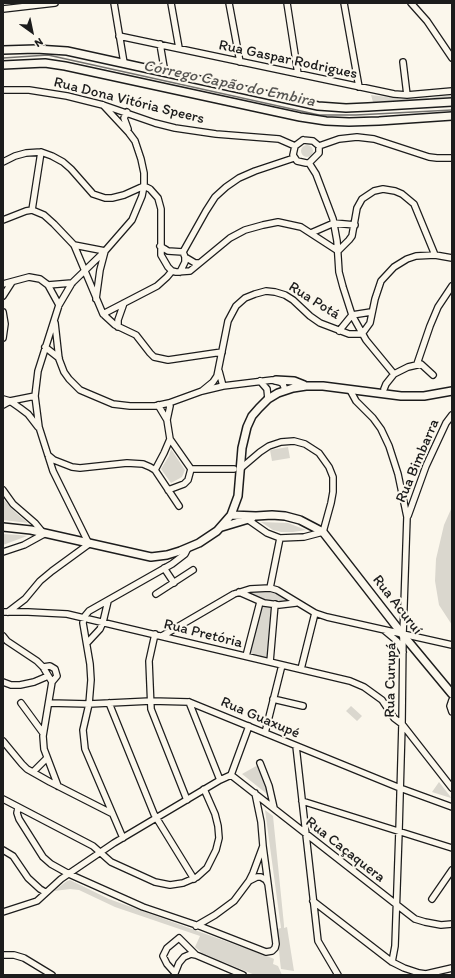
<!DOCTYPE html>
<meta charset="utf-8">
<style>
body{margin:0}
#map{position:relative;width:455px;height:978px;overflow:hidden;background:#fbf7ec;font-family:Itim,sans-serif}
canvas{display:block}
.frame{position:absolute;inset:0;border:4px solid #1c1c1c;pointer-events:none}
.north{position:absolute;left:12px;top:12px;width:40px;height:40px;-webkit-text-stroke:3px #fbf7ec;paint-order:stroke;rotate:147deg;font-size:11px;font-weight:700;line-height:16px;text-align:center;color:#1c1c1c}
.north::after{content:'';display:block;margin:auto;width:14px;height:18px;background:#1c1c1c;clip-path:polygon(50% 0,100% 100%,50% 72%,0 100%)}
</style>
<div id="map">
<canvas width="455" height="978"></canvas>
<div class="frame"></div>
<div class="north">N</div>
</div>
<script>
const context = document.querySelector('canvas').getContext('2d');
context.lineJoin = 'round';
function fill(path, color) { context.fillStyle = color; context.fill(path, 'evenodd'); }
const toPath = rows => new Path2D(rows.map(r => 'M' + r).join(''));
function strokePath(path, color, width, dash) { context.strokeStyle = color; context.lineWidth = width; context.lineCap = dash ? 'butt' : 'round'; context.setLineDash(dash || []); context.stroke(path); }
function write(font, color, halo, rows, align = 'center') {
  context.font = font + ' Itim,sans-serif'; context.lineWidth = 4; context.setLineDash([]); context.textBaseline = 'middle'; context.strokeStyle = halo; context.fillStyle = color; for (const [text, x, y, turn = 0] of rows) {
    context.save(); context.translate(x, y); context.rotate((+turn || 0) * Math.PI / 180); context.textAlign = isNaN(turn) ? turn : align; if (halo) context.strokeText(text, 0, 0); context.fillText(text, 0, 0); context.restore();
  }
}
const green = toPath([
 [371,95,404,99,428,98,452,95,452,97,373,102],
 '301 151a6 6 0 1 1 12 0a6 6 0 1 1-12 0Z',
 [288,447,290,458,272,461,270,450],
 [171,449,185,470,182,477,171,483,161,469,169,456],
 [3,499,16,513,28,523,3,520],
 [452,507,452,625,439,605,435,581,436,559,444,525],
 [261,522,288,523,306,530,293,532,281,532,273,530],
 [3,534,19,535,27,536,3,545],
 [272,590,294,602,264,602,241,592],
 [260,603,274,605,269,660,247,655],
 [351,706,362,716,357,721,346,711],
 [258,765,265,785,267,794,242,774],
 [439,782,450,796,451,798,432,792],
 [265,810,273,816,284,925,284,928,287,927,294,971,281,969,280,961,277,929,281,928],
 [70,880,109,899,272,958,274,959,273,964,278,966,282,975,255,975,202,953,195,947,200,936,115,907,79,890,70,889,54,891,67,881]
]);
const stream = toPath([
 [3,58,48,55,319,115,356,115,452,110]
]);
const minor = toPath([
 [114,3,124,63],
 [171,3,179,48],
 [229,3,240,62],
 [287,3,298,74],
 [344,3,359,87],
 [411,3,427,21,452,58],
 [3,9,55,3],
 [119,36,394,94,407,95,452,91],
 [160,44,165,73],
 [403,62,407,95],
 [3,90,29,90,67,96,103,105,155,123,175,128,216,134,279,139,295,146],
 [127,112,124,118,128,129],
 [303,140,313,141,319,146,319,153,309,163,306,163,297,161,293,155,295,146,303,140],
 [319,146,339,139,357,137,374,139,429,157,437,158,452,158],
 [3,162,15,156,26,153,41,152,52,156,63,162,71,169,93,194,105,198,112,198,124,195,144,186,150,189,158,198,161,209,161,255,168,267,172,271,176,272,190,271,230,238,245,230,263,225,278,222,301,227,338,251,349,240,352,236,357,208,362,199,374,191,383,189,395,191,402,194,414,204,435,255],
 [309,163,316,174,333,219,337,241,339,272,343,287,352,315,366,340,394,374],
 [32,210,41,152],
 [3,220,26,211,32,210,44,215,54,224,74,245,103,314,115,325,136,335,150,353,154,357,168,360,222,352],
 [311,233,334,223,355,225],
 [74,245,105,251,100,270,96,299],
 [160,246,168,251,183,252,185,257,195,263,199,263],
 [183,252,206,211,215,197,226,187,239,178,255,171,294,158],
 [180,272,185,262,185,257],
 [3,284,29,277,40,279,48,285,59,305],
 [48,285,72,283],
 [3,296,12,282],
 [3,312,5,324,3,338],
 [103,314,157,286,167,277,172,271],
 [55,323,59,359,64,372,69,379,80,390,87,393,113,404,130,406,155,406,169,403,202,391,223,386,272,380,280,382,283,384,285,390],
 [118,327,118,320,124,303],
 [339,331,352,315,371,312],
 [45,347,59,358],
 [417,364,430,326,438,307,452,286],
 [219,371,223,386],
 [260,381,267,389,268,399],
 [384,389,386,384,394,374,408,367,421,364,433,375],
 [350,390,356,401,373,418,381,429,389,446,398,474,407,517,403,635,402,724,399,831,395,946,392,962],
 [202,391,213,382,217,376,228,321,236,306,245,298,255,294,266,291,275,292,285,295,293,300,310,316,320,323,349,334,362,334,370,323,375,299,381,281,394,267,407,259,416,256,435,255,452,258],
 [3,399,10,401,20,408,28,414,38,427],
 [3,405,10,401,35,396],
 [158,405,167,420],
 [48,455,54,460,72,467,80,468,127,463,143,464,150,467,155,470,179,506],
 [191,469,234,469],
 [240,469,260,452,269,446,281,442,294,441,305,444,319,453,329,467,333,477,333,492,331,503,323,532,304,537,280,538,267,533,247,519],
 [155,470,164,453,170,439],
 [3,490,13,504,35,523,44,534,24,545,3,552],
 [168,490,184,484,188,480,191,469,170,439,167,420,170,406,169,403],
 [408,516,426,466,446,423,452,415],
 [164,568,174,583],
 [270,588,280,538],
 [239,592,264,603,279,605,296,603],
 [156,594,193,570],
 [3,612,28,612,67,614,350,681,364,687,382,700,394,718,402,724,452,788],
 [8,612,25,599,40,581,52,571,89,544,53,471,39,427,35,396,38,371,59,305,72,283,105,251,132,220,142,196,144,186,144,173,141,159,135,141,129,133,103,105],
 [385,631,397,641,403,652],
 [155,634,149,661,151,709,187,800],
 [3,636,7,641,37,661,43,667,52,682,43,736,44,749,58,786],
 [162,636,234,594,250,589,270,588,277,590,315,613,327,617,452,645],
 [87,643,100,629,103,622,108,601],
 [246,656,260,602],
 [270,662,275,604],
 [43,667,50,666,55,669,57,676,52,682],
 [301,669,315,613],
 [3,682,11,685,20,685,34,682,48,676],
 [273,699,303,706],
 [452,700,450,706,452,712],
 [189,702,220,780],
 [21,703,43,733],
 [49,703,89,704,151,701,189,702,400,788,452,807],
 [109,703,154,814,194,879],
 [265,733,282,665],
 [3,741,22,764,27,769,50,782,111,813],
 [296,746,318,941,338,975],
 [260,763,269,786,274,808],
 [33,772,47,758],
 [231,775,406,912,415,919,425,922,441,925,452,924],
 [3,799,93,846,111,862,155,882,170,885,183,883,197,877,207,868,216,850,219,838,218,826,215,814,204,789],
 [302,801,452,848],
 [18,808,17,813,19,819,43,857,51,864,69,874,143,907,202,927,266,952,272,951,275,948,276,944,263,846],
 [123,838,85,749,83,730,89,704,91,680,90,664,83,623,84,617,89,611,172,564,185,554,188,548],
 [3,850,13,856,28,878,40,889,45,892],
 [249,881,257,877,261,877,266,880,268,884],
 [432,899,452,870],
 [313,901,392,962,404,968,419,973,426,974,452,968],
 [3,912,37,901,61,879,114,843,220,780,231,775,249,726],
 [196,926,215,915,234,901,249,881,253,873,263,846,261,822,255,793],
 [3,955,14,955,24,958,52,975],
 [196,955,191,954,184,957,179,963,175,973,167,964,163,956,167,948,179,938,196,955,243,975]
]);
const major = toPath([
 [3,50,36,49,67,51,318,106,346,108,368,107,452,102],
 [3,65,45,63,65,66,300,117,326,121,349,122,379,121,452,116],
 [276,380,294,381,304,385],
 [231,515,256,516,272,515,285,516,300,520,323,532,403,635,452,694],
 [3,527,31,530,151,557,167,555,180,551,199,543,217,531,231,515,238,496,242,448,247,427,252,416,259,408,268,399,278,393,293,388,306,386,323,386,401,396,424,396,452,391],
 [222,527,252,518]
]);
const streetNames = [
 ["Rua Gaspar Rodrigues",288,60,12],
 ["Rua Dona Vitória Speers",129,101,14],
 ["Rua Potá",314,301,32],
 ["Rua Bimbarra",418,461,-67],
 ["Rua Acuruí",397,605,52],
 ["Rua Pretória",203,634,14],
 ["Rua Curupá",391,680,-89],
 ["Rua Guaxupé",260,718,23],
 ["Rua Caçaquera",345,850,38]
];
const waterNames = [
 ["Córrego Capão do Embira",229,84,12]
];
fill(green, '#dad7ce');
strokePath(stream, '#74726e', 1.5);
strokePath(minor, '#1c1c1c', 8);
strokePath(major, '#1c1c1c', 10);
strokePath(minor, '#fbf7ec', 5.5);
strokePath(major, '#fbf7ec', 7);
write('15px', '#1c1c1c', '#fbf7ec', streetNames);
write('italic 16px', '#575653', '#fbf7ec', waterNames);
</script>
